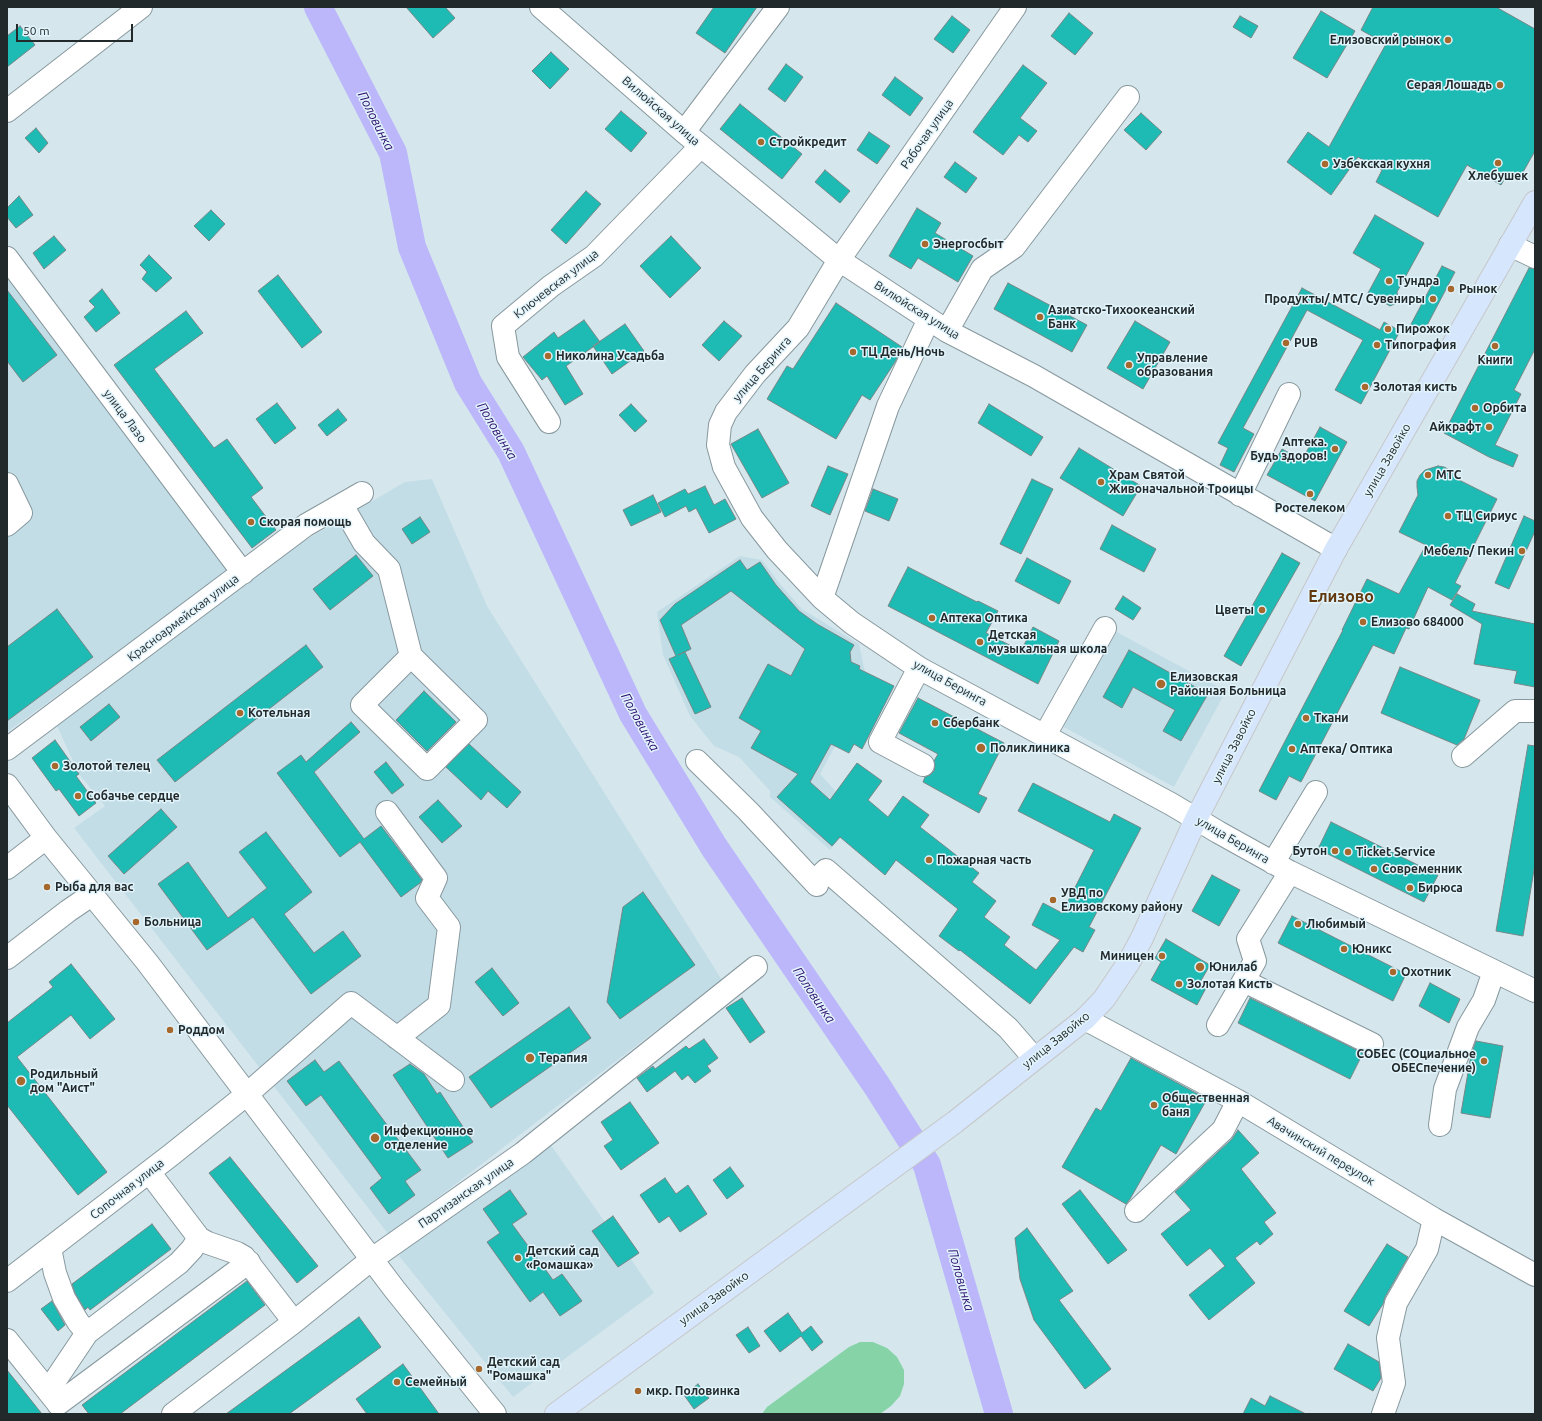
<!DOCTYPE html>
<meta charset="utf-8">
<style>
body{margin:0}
#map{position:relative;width:1542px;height:1421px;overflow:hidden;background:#d5e7ed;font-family:Ubuntu,sans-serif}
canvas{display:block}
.frame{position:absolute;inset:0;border:8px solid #22292b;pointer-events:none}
.scale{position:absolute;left:16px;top:24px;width:117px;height:18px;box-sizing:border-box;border:2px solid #22292b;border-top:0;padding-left:5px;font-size:12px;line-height:14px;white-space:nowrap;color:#22292b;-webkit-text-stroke:3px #e2f4fb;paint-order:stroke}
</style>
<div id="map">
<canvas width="1542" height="1421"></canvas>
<div class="frame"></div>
<div class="scale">50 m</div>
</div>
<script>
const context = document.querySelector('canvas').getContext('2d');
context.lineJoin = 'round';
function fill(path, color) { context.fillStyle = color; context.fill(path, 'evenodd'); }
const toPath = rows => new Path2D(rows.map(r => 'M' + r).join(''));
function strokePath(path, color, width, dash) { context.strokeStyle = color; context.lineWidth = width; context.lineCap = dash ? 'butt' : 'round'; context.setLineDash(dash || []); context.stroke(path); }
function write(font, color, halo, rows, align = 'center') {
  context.font = font + ' Ubuntu,sans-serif'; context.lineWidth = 3; context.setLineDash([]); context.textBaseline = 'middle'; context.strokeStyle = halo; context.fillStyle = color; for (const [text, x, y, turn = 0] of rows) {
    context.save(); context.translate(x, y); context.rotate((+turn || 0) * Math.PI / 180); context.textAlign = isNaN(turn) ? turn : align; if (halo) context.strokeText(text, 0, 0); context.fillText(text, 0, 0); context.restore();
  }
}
const built = toPath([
 [7,276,232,568,7,732],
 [432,479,487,606,722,980,389,1235,74,828,105,806,79,774,57,726,285,552,405,482],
 [740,556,762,560,780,584,802,609,859,644,868,686,820,774,859,817,830,850,770,797,770,791,739,757,714,746,690,716,663,655,657,612],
 [1113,630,1226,691,1174,787,1062,726],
 [548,1141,605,1222,613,1216,639,1253,631,1259,654,1293,513,1397,399,1256,408,1245]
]);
const green = toPath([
 [860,1342,873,1342,887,1348,897,1357,904,1370,904,1384,900,1396,891,1406,880,1414,762,1414,767,1407,849,1347]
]);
const river = toPath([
 [318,7,393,153,412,247,468,383,511,452,633,714,714,847,877,1086,927,1165,999,1414]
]);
const building = toPath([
 [406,7,445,7,455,18,433,38,406,7],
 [714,7,757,7,725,53,696,33,714,7],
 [1373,7,1496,7,1535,29,1535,151,1518,181,1507,175,1501,185,1467,165,1438,217,1376,182,1382,170,1358,157,1331,195,1287,162,1308,132,1329,147,1386,44,1361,30,1373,7],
 [1321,11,1355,31,1327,78,1293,58,1321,11],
 [1069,13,1093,33,1075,55,1051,36,1069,13],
 [952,16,970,30,953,53,934,39,952,16],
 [1240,16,1258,26,1251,38,1233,27,1240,16],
 [20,26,35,45,7,67,7,36,20,26],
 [551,52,569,69,550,89,532,71,551,52],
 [786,64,803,77,785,102,768,89,786,64],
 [1023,65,1047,83,1020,118,1037,131,1028,142,1019,135,1003,155,973,132,1023,65],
 [895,77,923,98,910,116,882,95,895,77],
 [740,104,802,154,782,179,720,129,740,104],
 [621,111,647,133,631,152,605,129,621,111],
 [1141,113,1162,132,1146,150,1124,130,1141,113],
 [36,128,48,143,39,153,25,138,36,128],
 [869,132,890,146,877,164,857,150,869,132],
 [955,162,977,178,966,193,944,177,955,162],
 [825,170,850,191,840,203,815,182,825,170],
 [586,191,601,204,566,244,551,230,586,191],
 [19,196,33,215,16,228,7,217,7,208,19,196],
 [917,208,941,223,935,233,973,256,958,282,918,258,911,269,889,256,917,208],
 [211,210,225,224,209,241,194,226,211,210],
 [1375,215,1424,243,1397,292,1399,302,1390,306,1368,293,1381,269,1353,253,1375,215],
 [54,236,66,250,44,269,33,253,54,236],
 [671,236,701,268,670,298,640,266,671,236],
 [149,255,172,278,156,292,142,279,147,272,140,265,149,255],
 [1442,266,1455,272,1423,333,1410,326,1442,266],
 [1529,268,1535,269,1535,349,1514,390,1521,394,1495,445,1518,455,1513,467,1489,457,1444,433,1529,268],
 [278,275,322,332,302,348,258,291,278,275],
 [1008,283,1087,325,1072,352,994,309,1008,283],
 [1302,288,1380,330,1384,322,1400,331,1361,404,1335,390,1363,340,1307,310,1243,428,1254,434,1234,472,1220,465,1228,448,1218,443,1302,288],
 [102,289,120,313,96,332,84,317,95,307,89,301,102,289],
 [7,290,57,355,23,382,7,361,7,290],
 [836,303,902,347,895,362,870,400,862,395,836,439,767,399,787,366,793,369,836,303],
 [186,311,203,333,154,369,214,448,227,439,263,488,251,497,276,530,252,548,114,365,186,311],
 [584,320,600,342,566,366,583,394,565,405,547,376,542,380,523,357,554,332,558,338,584,320],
 [724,321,742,336,719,361,702,345,724,321],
 [1135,321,1170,342,1143,389,1107,368,1135,321],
 [625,324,644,351,612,374,593,346,625,324],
 [277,403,296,428,275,444,256,419,277,403],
 [631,404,647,421,635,432,619,415,631,404],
 [989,404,1043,437,1031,456,978,423,989,404],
 [338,409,347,420,327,436,318,425,338,409],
 [1320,427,1347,442,1315,501,1267,475,1282,449,1302,460,1320,427],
 [758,429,789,483,762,498,731,444,758,429],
 [1079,448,1141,486,1123,516,1060,478,1079,448],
 [828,466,848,474,830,515,811,506,828,466],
 [1438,466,1444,467,1450,470,1459,480,1497,499,1455,583,1461,586,1452,600,1428,587,1409,629,1406,628,1394,654,1373,645,1301,782,1289,776,1276,800,1259,791,1343,630,1342,630,1367,579,1399,594,1426,545,1399,532,1418,495,1417,487,1417,481,1420,475,1425,470,1438,466],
 [1032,479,1053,489,1021,554,1000,544,1032,479],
 [705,486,714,505,725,499,736,519,709,533,696,508,689,512,686,506,665,517,658,503,685,489,688,494,705,486],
 [873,489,898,499,889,521,865,511,873,489],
 [653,495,661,512,631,526,623,510,653,495],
 [1524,516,1535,521,1535,531,1509,589,1495,583,1524,516],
 [420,517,430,532,412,544,402,529,420,517],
 [1112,525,1156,549,1144,572,1100,549,1112,525],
 [1282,553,1300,563,1241,666,1224,656,1282,553],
 [356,555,373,576,330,610,313,589,356,555],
 [1027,558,1071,581,1059,604,1015,581,1027,558],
 [740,560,747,570,760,562,776,585,799,611,817,624,854,645,850,652,851,662,860,666,859,669,894,686,862,749,854,744,849,753,831,744,810,782,830,800,857,763,882,781,868,800,888,817,903,796,929,815,920,827,979,873,972,882,996,901,984,917,1010,937,1004,945,1036,970,1060,940,1032,925,1043,903,1062,913,1094,850,1018,811,1033,783,1110,822,1114,814,1141,828,1089,927,1095,930,1083,952,1074,947,1030,1004,960,950,959,951,939,936,958,909,896,860,885,875,840,837,832,846,777,797,798,774,751,748,761,731,739,718,768,664,791,676,805,649,731,591,681,625,691,649,678,655,685,652,711,707,695,714,669,659,676,656,660,620,675,604,740,560],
 [908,567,977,602,978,601,998,611,986,633,1021,651,1033,627,1059,641,1038,684,888,606,908,567],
 [1457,594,1475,604,1472,611,1535,624,1535,687,1514,683,1517,671,1474,664,1482,624,1450,605,1457,594],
 [1123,596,1141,608,1133,620,1115,609,1123,596],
 [57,609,93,657,7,721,7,647,57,609],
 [306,645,323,667,175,782,157,760,306,645],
 [1129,650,1208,694,1181,741,1163,731,1175,710,1133,687,1122,708,1103,697,1129,650],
 [1400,667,1480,700,1464,739,1457,745,1381,713,1400,667],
 [424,691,456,722,427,751,396,720,424,691],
 [918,698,1004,743,978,794,987,798,979,813,923,782,925,777,930,775,934,771,935,765,934,761,938,754,899,733,918,698],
 [109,704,120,717,91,741,80,727,109,704],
 [351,722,360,732,314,772,364,839,381,826,422,880,420,883,401,897,360,842,340,857,277,773,301,755,306,762,351,722],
 [55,740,79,774,76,776,96,803,79,816,59,789,56,791,32,758,55,740],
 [469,744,521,792,507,808,488,791,481,800,446,767,469,744],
 [1528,745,1535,746,1535,864,1523,936,1496,931,1528,745],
 [386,762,404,785,392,794,374,772,386,762],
 [438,800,462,826,442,843,419,817,438,800],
 [161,809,177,827,124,874,108,856,161,809],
 [1331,822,1438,875,1424,902,1318,849,1331,822],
 [266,832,312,892,284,914,314,953,343,931,361,956,311,994,253,917,207,950,158,884,188,862,228,918,267,888,239,852,266,832],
 [1212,875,1240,890,1219,926,1192,911,1212,875],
 [643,892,695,965,620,1019,607,1002,623,907,643,892],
 [1292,916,1406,974,1393,1001,1278,943,1292,916],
 [1166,939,1210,965,1199,984,1206,988,1197,1005,1151,980,1161,962,1155,958,1166,939],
 [71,964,115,1019,90,1039,71,1015,17,1057,107,1172,78,1195,7,1105,7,1023,53,987,49,982,71,964],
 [492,968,519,1003,503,1016,475,982,492,968],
 [1430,983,1460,999,1449,1023,1419,1006,1430,983],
 [742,998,765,1032,750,1043,726,1008,742,998],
 [1250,998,1363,1053,1350,1079,1238,1023,1250,998],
 [569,1007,591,1038,491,1108,469,1077,569,1007],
 [704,1039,718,1058,707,1066,711,1071,695,1083,688,1075,682,1080,675,1071,647,1092,637,1078,653,1066,655,1069,686,1046,689,1049,704,1039],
 [1476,1041,1503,1046,1490,1118,1461,1113,1471,1055,1476,1041],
 [1131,1058,1207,1099,1176,1154,1161,1145,1130,1199,1126,1204,1062,1167,1096,1108,1101,1111,1131,1058],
 [315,1060,324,1072,339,1061,421,1170,405,1181,415,1195,389,1214,370,1188,382,1178,321,1095,306,1106,287,1081,315,1060],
 [410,1064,424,1074,437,1094,440,1092,473,1142,448,1158,393,1075,410,1064],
 [630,1102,659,1143,621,1170,604,1146,613,1140,601,1122,630,1102],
 [1238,1130,1259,1153,1241,1169,1276,1213,1264,1222,1273,1234,1260,1245,1257,1241,1235,1258,1255,1283,1209,1320,1189,1295,1225,1266,1210,1248,1187,1266,1161,1234,1191,1210,1175,1192,1232,1139,1238,1130],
 [230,1157,318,1266,297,1283,209,1173,230,1157],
 [730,1167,744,1186,727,1199,713,1180,730,1167],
 [665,1178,676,1194,688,1185,707,1214,680,1232,669,1216,659,1223,640,1195,665,1178],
 [510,1190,527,1214,512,1224,553,1280,562,1274,582,1301,560,1316,543,1292,530,1302,487,1242,500,1233,483,1209,510,1190],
 [1080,1190,1127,1250,1108,1264,1062,1204,1080,1190],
 [613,1216,639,1253,618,1267,592,1231,613,1216],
 [152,1224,171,1249,90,1310,88,1307,85,1310,75,1293,72,1284,152,1224],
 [1027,1228,1073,1291,1059,1300,1111,1369,1085,1389,1034,1320,1020,1279,1015,1238,1027,1228],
 [1387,1244,1408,1257,1385,1297,1383,1304,1369,1326,1344,1311,1387,1244],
 [247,1281,265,1305,120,1414,89,1414,82,1405,247,1281],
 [52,1301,65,1325,58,1331,41,1309,52,1301],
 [788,1313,802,1333,811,1326,823,1342,812,1351,801,1336,780,1352,764,1331,788,1313],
 [359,1317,381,1347,289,1414,226,1414,359,1317],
 [748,1327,760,1346,749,1353,736,1335,748,1327],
 [1348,1344,1379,1362,1381,1378,1373,1391,1334,1369,1348,1344],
 [403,1364,439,1414,367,1414,356,1399,403,1364],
 [7,1370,42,1414,7,1414,7,1370],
 [698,1384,709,1398,694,1409,684,1395,698,1384],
 [1270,1396,1306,1414,1243,1414,1251,1398,1265,1406,1270,1396]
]);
const minor = toPath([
 [541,7,684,132,839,260,947,331,1034,376,1336,549],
 [1015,7,839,260,798,328,755,374,726,412,720,425,718,445,724,467,752,518,777,550,822,598,852,623,919,668,1171,804,1218,832,1290,872,1535,991],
 [7,111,141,7],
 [684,132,778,7],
 [1510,245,1535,257],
 [7,258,243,573],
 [947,331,982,269,1014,247,1128,97],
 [549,422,508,357,503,326,551,286,594,256,701,146],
 [7,484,21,513,7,525],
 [1240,495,1289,394],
 [342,505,364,543,389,569,411,656,362,705,427,769,476,720,411,656],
 [822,598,888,406,929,319],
 [919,668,880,742,923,765],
 [1045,735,1105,628],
 [7,749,306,525,362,493],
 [1463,756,1515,711,1535,711],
 [697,761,748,811,817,885,816,880,826,870,1008,1028,1034,1058],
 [7,785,46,838,147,962,395,1290,495,1414],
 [387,812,436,878,427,898,449,927,439,1005,397,1038],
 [1273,863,1316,792],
 [7,868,46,838],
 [7,958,68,911,93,894],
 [1244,981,1372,1044],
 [1085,1019,1238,1101,1434,1219,1535,1275],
 [1218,1025,1255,961,1248,939,1290,872],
 [1440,1125,1445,1089,1468,1027,1484,1000,1494,971],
 [149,1172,199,1238,208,1243,237,1253,244,1257,294,1322],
 [1136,1211,1223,1130,1238,1101],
 [50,1248,55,1273,64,1298,78,1322,87,1333],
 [7,1281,171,1155,246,1095,351,1003,453,1080],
 [7,1340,56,1401],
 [48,1391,87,1333,179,1263,192,1249,199,1238],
 [58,1404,249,1262],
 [173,1414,294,1322,372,1259,523,1153,756,967],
 [1383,1414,1394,1383,1388,1338,1396,1303,1427,1249,1434,1219]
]);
const major = toPath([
 [556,1414,955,1122,1085,1019,1104,999,1129,962,1142,938,1196,819,1336,549,1535,202]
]);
const markers = [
 [1448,40,4,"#a6682d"],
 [1500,85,4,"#a6682d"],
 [761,142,4,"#a6682d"],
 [1498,163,4,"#a6682d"],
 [1325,164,4,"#a6682d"],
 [925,244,4,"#a6682d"],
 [1389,281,4,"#a6682d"],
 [1451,289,4,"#a6682d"],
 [1433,299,4,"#a6682d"],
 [1040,317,4,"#a6682d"],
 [1388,329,4,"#a6682d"],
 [1286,343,4,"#a6682d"],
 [1377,345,4,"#a6682d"],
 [1495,346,4,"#a6682d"],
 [853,352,4,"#a6682d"],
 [548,356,4,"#a6682d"],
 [1129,365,4,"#a6682d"],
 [1365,387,4,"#a6682d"],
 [1475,408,4,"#a6682d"],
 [1489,427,4,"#a6682d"],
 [1335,449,4,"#a6682d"],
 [1428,475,4,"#a6682d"],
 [1101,482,4,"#a6682d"],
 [1310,494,4,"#a6682d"],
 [1448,516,4,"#a6682d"],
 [251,522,4,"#a6682d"],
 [1522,551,4,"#a6682d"],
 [1262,610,4,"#a6682d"],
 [932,618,4,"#a6682d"],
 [1363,622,4,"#a6682d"],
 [980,642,4,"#a6682d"],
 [1161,684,5,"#a6682d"],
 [240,713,4,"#a6682d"],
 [1306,718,4,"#a6682d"],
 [935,723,4,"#a6682d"],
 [981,748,5,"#a6682d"],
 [1292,749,4,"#a6682d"],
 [55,766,4,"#a6682d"],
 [78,796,4,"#a6682d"],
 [1335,851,4,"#a6682d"],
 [1348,852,4,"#a6682d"],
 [929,860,4,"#a6682d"],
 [1374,869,4,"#a6682d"],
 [47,887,4,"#a6682d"],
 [1410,888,4,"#a6682d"],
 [1053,900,4,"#a6682d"],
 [136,922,4,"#a6682d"],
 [1298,924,4,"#a6682d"],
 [1344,949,4,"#a6682d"],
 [1162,956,4,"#a6682d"],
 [1200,967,5,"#a6682d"],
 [1393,972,4,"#a6682d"],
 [1179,984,4,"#a6682d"],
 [170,1030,4,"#a6682d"],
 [530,1058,5,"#a6682d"],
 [1484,1061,4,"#a6682d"],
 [21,1081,5,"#a6682d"],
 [1154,1105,4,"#a6682d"],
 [375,1138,5,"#a6682d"],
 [518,1258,4,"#a6682d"],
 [479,1369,4,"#a6682d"],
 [397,1382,4,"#a6682d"],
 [638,1391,4,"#a6682d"]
];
const poiNames = [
 ["Елизовский рынок",1440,40,"right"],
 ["Серая Лошадь",1492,85,"right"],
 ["Стройкредит",769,142],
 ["Узбекская кухня",1333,164],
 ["Хлебушек",1498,176,"center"],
 ["Энергосбыт",933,244],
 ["Тундра",1397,281],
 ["Рынок",1459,289],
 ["Продукты/ МТС/ Сувениры",1425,299,"right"],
 ["Азиатско-Тихоокеанский",1048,310],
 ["Банк",1048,324],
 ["Пирожок",1396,329],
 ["PUB",1294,343],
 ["Типография",1385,345],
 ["ТЦ День/Ночь",861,352],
 ["Николина Усадьба",556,356],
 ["Управление",1137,358],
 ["образования",1137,372],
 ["Книги",1495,360,"center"],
 ["Золотая кисть",1373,387],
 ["Орбита",1483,408],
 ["Айкрафт",1481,427,"right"],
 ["Аптека.",1327,442,"right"],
 ["Будь здоров!",1327,456,"right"],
 ["Храм Святой",1109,475],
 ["Живоначальной Троицы",1109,489],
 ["МТС",1436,475],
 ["Ростелеком",1310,508,"center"],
 ["ТЦ Сириус",1456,516],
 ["Скорая помощь",259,522],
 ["Мебель/ Пекин",1514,551,"right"],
 ["Цветы",1254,610,"right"],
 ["Аптека Оптика",940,618],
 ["Елизово 684000",1371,622],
 ["Детская",988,635],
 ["музыкальная школа",988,649],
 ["Елизовская",1170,677],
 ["Районная Больница",1170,691],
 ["Котельная",248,713],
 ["Ткани",1314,718],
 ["Сбербанк",943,723],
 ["Поликлиника",990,748],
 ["Аптека/ Оптика",1300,749],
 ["Золотой телец",63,766],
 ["Собачье сердце",86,796],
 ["Бутон",1327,851,"right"],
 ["Ticket Service",1356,852],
 ["Пожарная часть",937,860],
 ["Современник",1382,869],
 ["Рыба для вас",55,887],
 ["Бирюса",1418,888],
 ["УВД по",1061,893],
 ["Елизовскому району",1061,907],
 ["Больница",144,922],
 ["Любимый",1306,924],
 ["Юникс",1352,949],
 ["Миницен",1154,956,"right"],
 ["Юнилаб",1209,967],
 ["Охотник",1401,972],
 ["Золотая Кисть",1187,984],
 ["Роддом",178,1030],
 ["СОБЕС (СОциальное",1476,1054,"right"],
 ["ОБЕСпечение)",1476,1068,"right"],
 ["Терапия",539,1058],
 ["Родильный",30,1074],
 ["дом \"Аист\"",30,1088],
 ["Общественная",1162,1098],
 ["баня",1162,1112],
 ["Инфекционное",384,1131],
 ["отделение",384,1145],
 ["Детский сад",526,1251],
 ["«Ромашка»",526,1265],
 ["Детский сад",487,1362],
 ["\"Ромашка\"",487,1376],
 ["Семейный",405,1382],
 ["мкр. Половинка",646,1391]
];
const streetNames = [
 ["Вилюйская улица",661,111,41],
 ["Рабочая улица",927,134,-55],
 ["Ключевская улица",556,284,-38],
 ["Вилюйская улица",917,310,32],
 ["улица Беринга",762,369,-49],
 ["улица Лазо",125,416,53],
 ["улица Завойко",1387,460,-60],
 ["Красноармейская улица",183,618,-37],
 ["улица Беринга",950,683,29],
 ["улица Завойко",1234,746,-63],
 ["улица Беринга",1233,840,30],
 ["улица Завойко",1056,1040,-39],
 ["Авачинский переулок",1321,1151,31],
 ["Сопочная улица",127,1189,-38],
 ["Партизанская улица",466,1193,-35],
 ["улица Завойко",714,1298,-36]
];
const waterNames = [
 ["Половинка",376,121,63],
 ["Половинка",497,431,59],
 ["Половинка",640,722,61],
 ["Половинка",814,995,56],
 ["Половинка",961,1280,74]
];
const districtNames = [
 ["Елизово",1341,597]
];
fill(built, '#c3dde7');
fill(green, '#86d3a7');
strokePath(river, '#bbb7fa', 28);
fill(building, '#1ebbb5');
strokePath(building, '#758786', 1);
strokePath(minor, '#87989e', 24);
strokePath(major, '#c6c7c8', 24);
strokePath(minor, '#fff', 22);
strokePath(major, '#d5e6fd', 22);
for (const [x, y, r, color] of markers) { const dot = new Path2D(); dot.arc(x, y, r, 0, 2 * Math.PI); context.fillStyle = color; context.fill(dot); strokePath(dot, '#e2f4fb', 1.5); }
write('bold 12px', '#22292b', '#e2f4fb', poiNames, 'left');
write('12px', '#22292b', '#e2f4fb', streetNames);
write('italic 13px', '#2b0a6d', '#e2f4fb', waterNames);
write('bold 16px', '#62380e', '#e2f4fb', districtNames);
</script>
